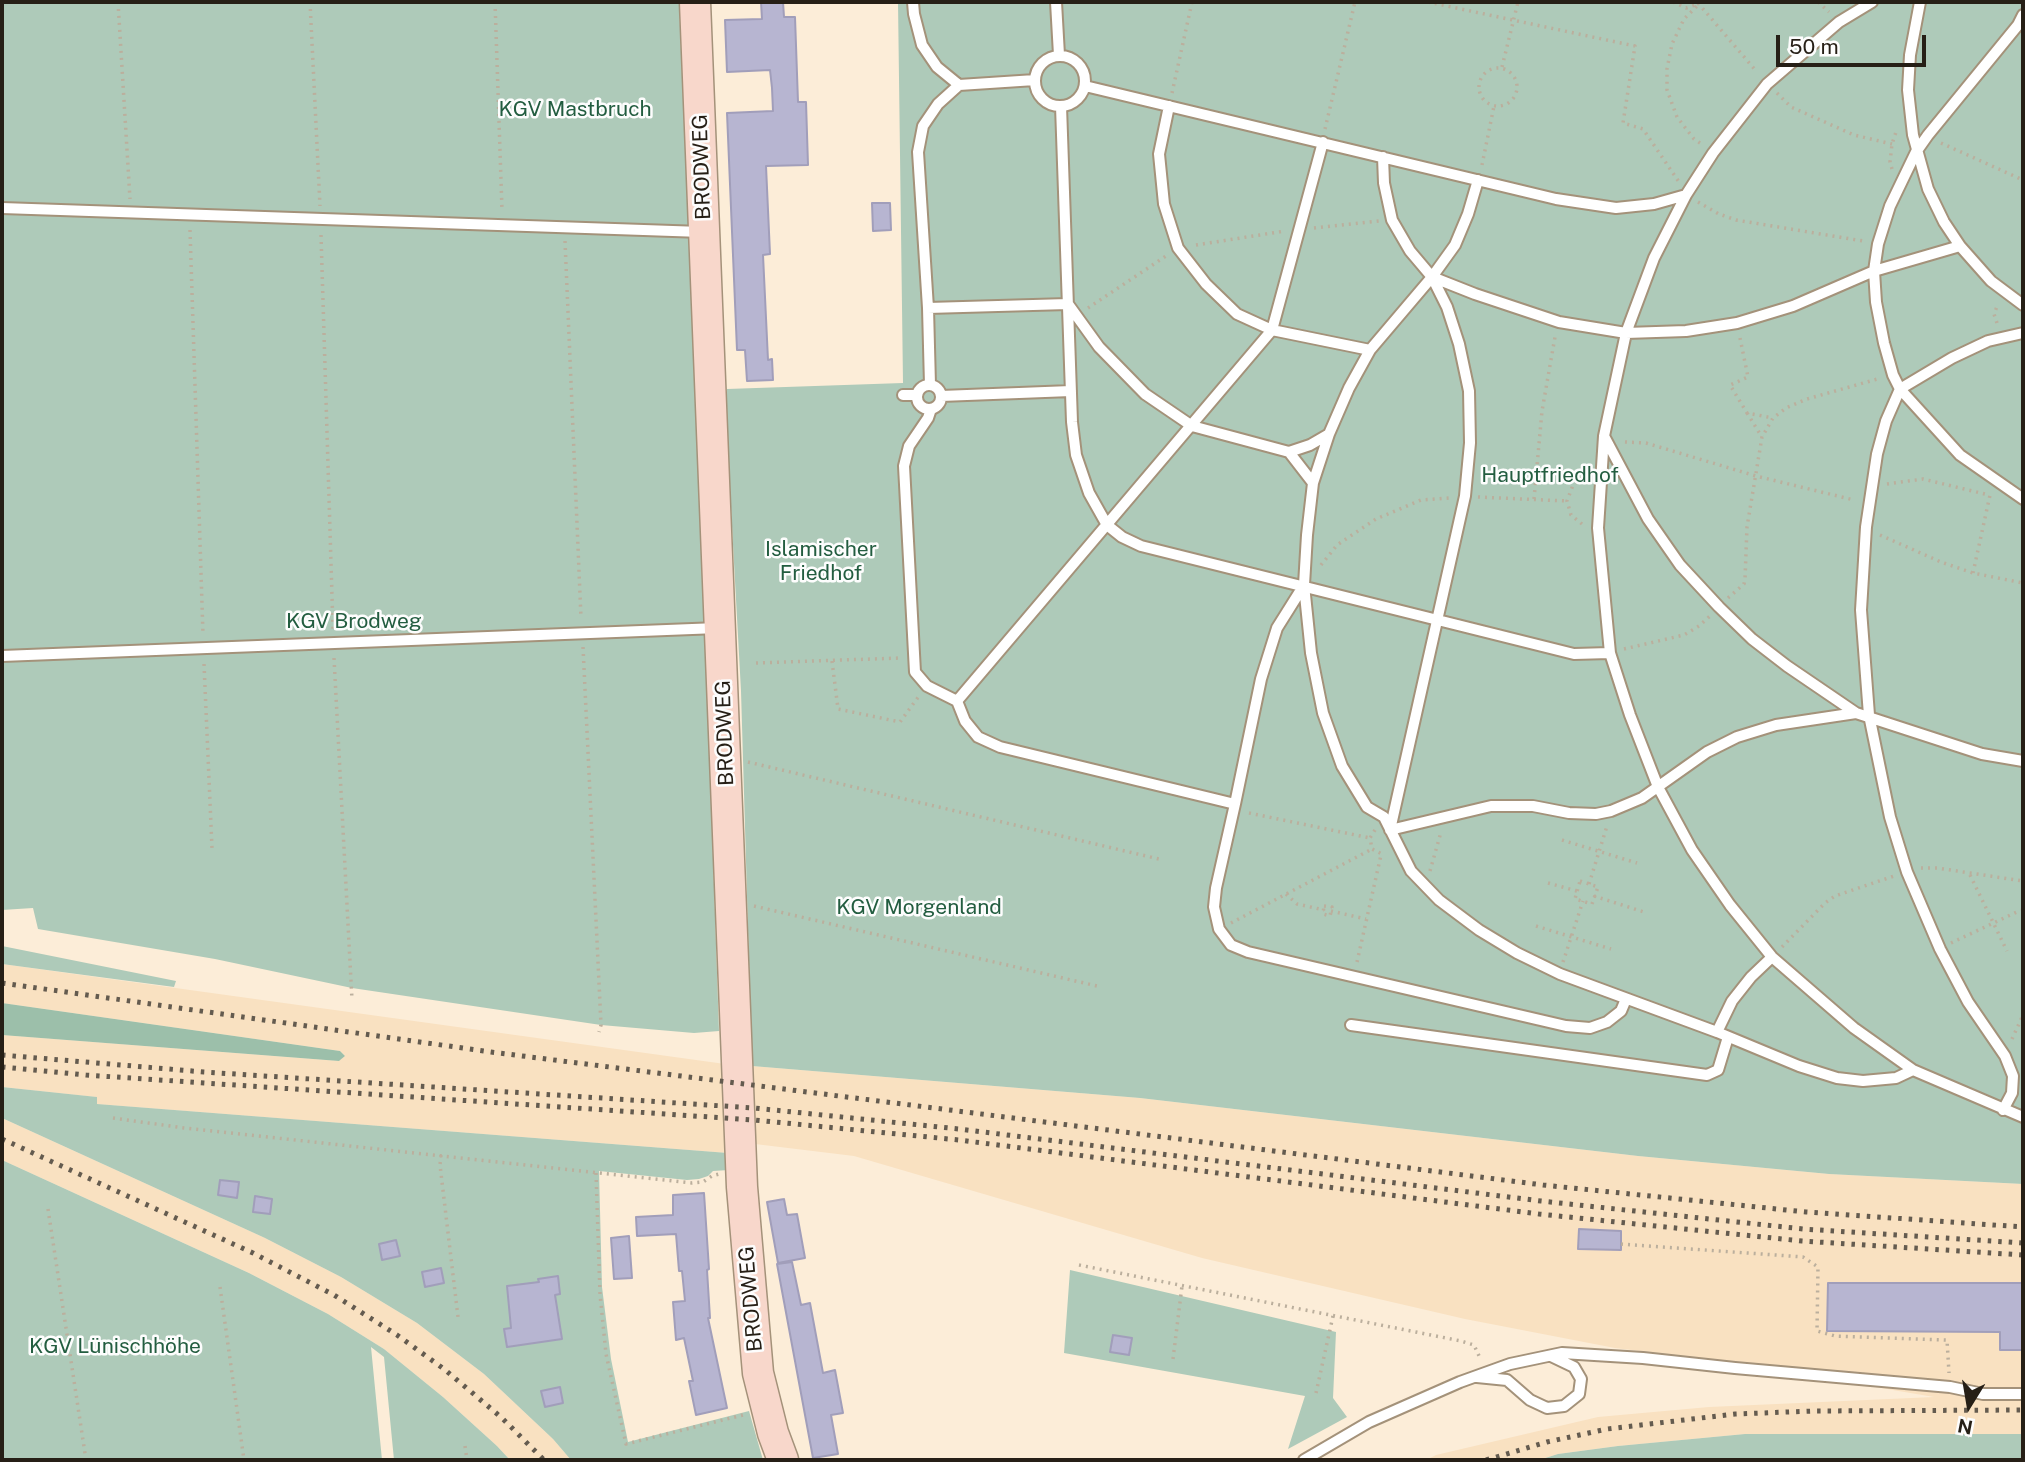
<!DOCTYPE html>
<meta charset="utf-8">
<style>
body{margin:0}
#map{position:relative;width:2025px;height:1462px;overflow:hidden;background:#fcedd8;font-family:"Public Sans",sans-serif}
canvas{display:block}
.frame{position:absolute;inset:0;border:4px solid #261f16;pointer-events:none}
.north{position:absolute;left:1934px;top:1371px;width:70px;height:70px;-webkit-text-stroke:5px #fdfdfd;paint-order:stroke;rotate:191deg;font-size:19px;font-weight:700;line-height:28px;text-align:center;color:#261f16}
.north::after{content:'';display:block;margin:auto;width:24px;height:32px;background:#261f16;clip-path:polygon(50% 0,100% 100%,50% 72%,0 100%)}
.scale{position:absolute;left:1776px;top:35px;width:150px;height:32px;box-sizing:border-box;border:4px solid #261f16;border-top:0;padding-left:9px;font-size:21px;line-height:24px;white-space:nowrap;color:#261f16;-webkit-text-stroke:5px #fdfdfd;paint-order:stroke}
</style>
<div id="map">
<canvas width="2025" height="1462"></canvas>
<div class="frame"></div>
<div class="north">N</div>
<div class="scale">50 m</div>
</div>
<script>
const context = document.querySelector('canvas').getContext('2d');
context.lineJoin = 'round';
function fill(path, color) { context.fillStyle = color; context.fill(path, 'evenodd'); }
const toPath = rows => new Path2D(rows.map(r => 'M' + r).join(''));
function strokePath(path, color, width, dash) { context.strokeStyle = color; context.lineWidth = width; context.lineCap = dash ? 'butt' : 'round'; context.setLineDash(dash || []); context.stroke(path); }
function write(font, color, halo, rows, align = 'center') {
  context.font = font + ' "Public Sans",sans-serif'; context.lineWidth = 5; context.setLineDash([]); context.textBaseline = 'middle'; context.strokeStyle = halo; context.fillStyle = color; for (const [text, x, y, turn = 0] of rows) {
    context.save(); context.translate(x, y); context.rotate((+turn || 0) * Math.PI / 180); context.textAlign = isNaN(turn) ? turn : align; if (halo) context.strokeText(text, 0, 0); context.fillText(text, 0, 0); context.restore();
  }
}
const built = toPath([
 [2,964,725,1064,728,1153,96,1104,96,1097,2,1087,2,1035,339,1061,345,1056,340,1051,2,1003],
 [752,1066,1140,1098,1638,1156,1829,1174,2023,1184,2023,1434,1745,1434,1618,1446,1558,1454,1539,1460,1426,1460,1436,1455,1598,1417,1709,1407,1934,1397,1716,1360,1615,1348,1465,1319,1202,1258,854,1156,755,1144],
 [2,1118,265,1238,341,1277,417,1323,484,1374,553,1439,571,1460,510,1460,497,1446,443,1397,384,1349,328,1314,249,1273,2,1160]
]);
const green = toPath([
 [2,2,679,2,705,621,719,1031,694,1033,601,1025,352,988,215,959,38,929,33,908,2,910],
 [898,2,2023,2,2023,1184,1829,1174,1638,1156,1140,1098,752,1066,741,691,727,434,727,389,903,383],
 [2,946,176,981,174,987,2,964],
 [2,1087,97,1097,97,1104,728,1153,729,1170,713,1171,708,1176,699,1179,687,1180,599,1171,602,1287,611,1359,628,1442,749,1411,763,1460,571,1460,553,1439,484,1374,417,1323,341,1277,265,1238,2,1118],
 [2,1160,249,1273,328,1314,384,1349,443,1397,497,1446,510,1460,394,1460,384,1357,371,1347,382,1460,2,1460],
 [1070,1270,1336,1332,1333,1398,1347,1417,1288,1449,1305,1396,1064,1353],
 [1745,1434,2023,1434,2023,1460,1539,1460,1558,1454,1618,1446]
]);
const forest = toPath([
 [2,1003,340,1051,345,1056,339,1061,2,1035]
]);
const building = toPath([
 [761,2,783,2,784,17,795,17,798,102,806,102,808,165,766,166,770,254,763,255,768,360,772,359,773,380,747,381,745,350,737,350,727,113,773,111,772,88,770,70,727,72,725,20,762,19,761,2],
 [872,203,890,203,891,230,873,231,872,203],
 [220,1180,239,1182,237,1198,218,1195,220,1180],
 [704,1193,709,1269,707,1270,710,1318,708,1318,727,1408,696,1415,689,1381,693,1381,684,1338,676,1340,673,1302,685,1301,682,1271,679,1271,676,1234,637,1236,636,1217,673,1215,673,1195,704,1193],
 [255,1196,272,1199,270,1214,253,1212,255,1196],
 [784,1199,787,1215,797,1214,805,1258,778,1263,767,1202,784,1199],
 [1579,1229,1621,1231,1621,1250,1578,1249,1579,1229],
 [629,1236,632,1278,614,1279,611,1238,629,1236],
 [396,1240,400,1256,382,1260,379,1244,396,1240],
 [792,1262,801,1305,810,1303,823,1373,835,1370,843,1413,831,1415,838,1454,813,1458,777,1264,792,1262],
 [441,1268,444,1283,425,1287,422,1272,441,1268],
 [558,1276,560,1294,555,1295,562,1339,507,1347,504,1329,511,1328,507,1286,539,1282,538,1279,558,1276],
 [1828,1283,2023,1283,2023,1350,2000,1350,2000,1332,1827,1331,1828,1283],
 [1113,1335,1132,1338,1129,1355,1110,1352,1113,1335],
 [560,1387,563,1403,545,1407,541,1391,560,1387]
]);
const path = toPath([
 [118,2,130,199],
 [310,2,320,206],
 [495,2,502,210],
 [1428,2,1635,46,1623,123,1643,129,1679,182],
 [1673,2,1686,8,1695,5],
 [1818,2,1829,12],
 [1698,3,1757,72],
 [1502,67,1518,2],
 '1479 87a19 19 0 1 1 38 0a19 19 0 1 1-38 0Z',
 [1172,93,1192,2],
 [1777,93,1791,107,1854,135,1892,144],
 [1325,129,1355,2],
 [1700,143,1694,139,1677,117,1667,90,1667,69,1672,44,1684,19,1701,2],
 [1941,143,2023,180],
 [1482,165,1494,106],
 [1892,169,1890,162,1892,144,1897,129],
 [1698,202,1719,214,1736,220,1863,241],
 [1314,228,1379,221],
 [190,230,203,635],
 [321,235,333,629],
 [565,241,581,618],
 [1196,245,1285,231],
 [1088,308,1166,256],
 [1997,323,1994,314,1998,304],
 [1740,338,1748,377,1730,385,1747,413,1773,418],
 [1747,413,1762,437],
 [1625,442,1646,443,1756,476,1854,500],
 [1887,484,1923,479,1989,495],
 [1478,497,1567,501],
 [1534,499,1542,411,1555,337],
 [1582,524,1571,515,1567,501,1573,485,1588,473],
 [1880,535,1941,562,1973,573,2023,583],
 [1321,565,1337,545,1376,519,1421,500,1450,498],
 [1973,573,1990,495],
 [1728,598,1744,584,1745,579,1747,527,1762,437,1773,418,1786,408,1807,399,1881,378],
 [583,647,601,1025,599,1032],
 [1624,649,1684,635,1699,626,1710,616],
 [334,658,352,1000],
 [832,661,838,709,900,722,919,696],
 [756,663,901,658],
 [204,664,212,848],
 [748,762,1163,860],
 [1249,813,1370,838],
 [1375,830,1370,838,1372,849,1384,855],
 [1562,840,1637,863],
 [1921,868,1937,868,2023,881],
 [1430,871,1441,832],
 [1970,875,2007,951],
 [1580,881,1598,887,1592,904,1575,899,1580,881],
 [1548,883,1577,891],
 [1589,884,1607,826],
 [1286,894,1297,904,1324,910],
 [1594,896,1644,912],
 [754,906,1097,986],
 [1324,906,1332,907,1330,916,1323,914,1324,906],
 [1331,911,1366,919],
 [1231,923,1372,849],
 [1536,926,1611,949],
 [1951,943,2021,910],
 [1782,947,1825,903,1835,896,1894,876],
 [1357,962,1381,855],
 [1563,962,1583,901],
 [2012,1039,2023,1015],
 [113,1118,184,1128,692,1183,703,1182,712,1176,719,1174],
 [441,1155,440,1165,458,1317],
 [596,1173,600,1294,606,1354,626,1444,743,1415],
 [48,1209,86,1460],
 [1621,1244,1803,1257,1818,1267,1817,1331,1835,1336,1947,1340,1949,1373],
 [1079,1265,1461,1341,1474,1345,1480,1358],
 [220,1287,244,1460],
 [1173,1359,1182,1286],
 [1316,1393,1333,1316],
 [465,1446,467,1460],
 [1922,1460,1923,1455]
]);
const lane = toPath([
 [913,2,914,14,922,45,937,67,959,85],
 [1056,2,1059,55],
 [1872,2,1839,22,1767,84,1713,153,1686,195,1654,258,1626,333,1604,436,1598,528,1610,653,1630,715,1658,787,1692,850,1730,905,1772,957,1854,1028,1913,1070,2023,1117],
 [1920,2,1910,55,1908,90,1913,135,1928,189,1944,222,1960,246,1991,281,2023,305],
 [2023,15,2018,25,1928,135,1916,152,1890,206,1878,244,1874,271,1876,302,1884,343,1893,375,1900,389,1960,455,2023,499],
 '1035 81a25 25 0 1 1 50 0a25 25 0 1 1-50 0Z',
 [1085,86,1556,199,1616,208,1654,204,1686,195],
 [1061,106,1072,422,1076,455,1089,493,1107,525,1122,537,1141,546,1574,654,1610,653],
 [1169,106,1159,154,1164,204,1178,248,1206,284,1237,314,1272,330,1370,350],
 [1323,142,1272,330,957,701,965,721,978,737,1000,747,1235,804,1216,888,1214,907,1219,929,1231,945,1248,952,1566,1026,1590,1028,1607,1022,1621,1011,1626,999],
 [1383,157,1384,183,1392,220,1410,251,1432,277,1475,294,1559,322,1626,333,1686,331,1737,323,1793,306,1874,271,1960,246],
 [1478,180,1468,214,1455,245,1432,277,1370,350,1349,388,1329,434,1313,483,1307,535,1304,585,1311,653,1323,713,1342,766,1367,807,1384,817,1411,871,1439,900,1479,930,1517,953,1560,974,1717,1032,1799,1066,1837,1078,1863,1081,1896,1078,1913,1070],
 [2,208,702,232],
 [1432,277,1447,307,1459,344,1469,391,1470,443,1465,496,1390,830,1491,806,1533,806,1569,813,1596,814,1611,811,1642,798,1707,752,1737,737,1776,725,1856,713],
 [928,308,1068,304,1099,347,1145,394,1192,426,1289,452,1310,445,1329,434],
 [930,385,928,308,918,152,923,126,938,104,959,85,1035,80],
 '917 397a12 12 0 1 1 24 0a12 12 0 1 1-24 0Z',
 [903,395,917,395],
 [941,396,1071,391],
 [931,409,928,418,909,446,904,466,915,672,927,686,957,701],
 [1604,436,1648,519,1680,565,1719,607,1752,639,1787,666,1856,713,1982,754,2023,761],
 [1289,452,1313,483],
 [2,656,718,628],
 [1235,804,1261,679,1277,628,1304,585],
 [1351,1025,1707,1075,1718,1070,1728,1037],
 [1717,1032,1732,1001,1751,977,1772,957],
 [2003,1110,2012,1093,2013,1076,2005,1056,1968,1002,1940,949,1907,872,1890,817,1869,715,1861,610,1866,527,1877,454,1886,421,1900,389,1952,358,1988,341,2023,333],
 [1477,1377,1507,1380,1530,1400,1547,1408,1564,1406,1579,1394,1581,1379,1574,1367,1551,1356],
 [1304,1460,1369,1422,1460,1382,1510,1364,1562,1353,1643,1358,1735,1368,1950,1387,1983,1394,2023,1394]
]);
const secondary = toPath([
 [695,2,742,1187,758,1373,773,1433,783,1460]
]);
const rail = toPath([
 [2,983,491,1052,1543,1185,1806,1212,2023,1227],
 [2,1055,204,1072,754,1108,959,1129,1541,1201,1803,1229,2023,1243],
 [2,1067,86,1075,754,1120,959,1140,1539,1214,1802,1241,2023,1255],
 [2,1139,253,1253,334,1295,397,1335,444,1369,502,1418,544,1460],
 [1486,1460,1547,1442,1607,1429,1735,1414,1815,1411,2023,1410]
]);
const parkNames = [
 ["KGV Mastbruch",575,110],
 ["Hauptfriedhof",1550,476],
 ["Islamischer",821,550],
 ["Friedhof",821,574],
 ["KGV Brodweg",354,622],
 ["KGV Morgenland",919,908],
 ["KGV Lünischhöhe",115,1347]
];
const streetNames = [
 ["BRODWEG",702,167,-92],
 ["BRODWEG",725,733,-92],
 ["BRODWEG",751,1299,-95]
];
fill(built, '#f9e1c1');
fill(green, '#aecab9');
fill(forest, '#9cbfaa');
fill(building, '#b7b5d1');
strokePath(building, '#a19eba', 2);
strokePath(lane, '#a4927a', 14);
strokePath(secondary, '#a4927a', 33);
strokePath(path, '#bbaf9d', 3.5, [2, 5]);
strokePath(lane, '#fff', 10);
strokePath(secondary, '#f8d7cb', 30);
strokePath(rail, '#645b4f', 5, [3.5, 7]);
write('21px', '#235d40', '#fdfdfd', parkNames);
write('21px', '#261f16', '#fdfdfd', streetNames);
</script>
